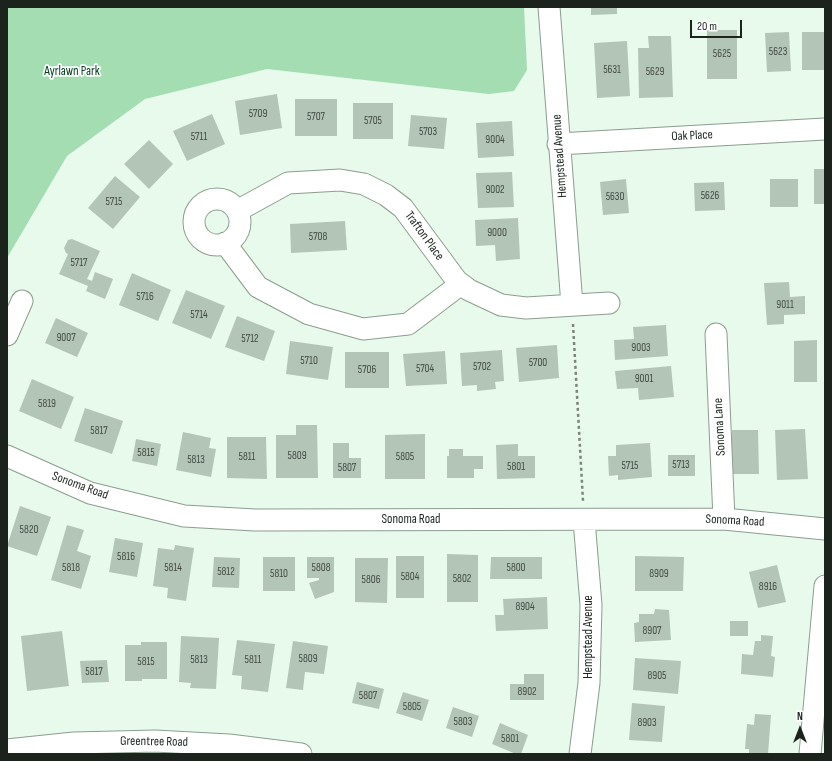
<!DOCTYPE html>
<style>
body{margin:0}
#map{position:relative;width:832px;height:761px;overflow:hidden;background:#e7faeb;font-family:"Sofia Sans Condensed",sans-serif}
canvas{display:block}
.frame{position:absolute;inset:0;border:8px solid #1c231d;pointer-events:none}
.north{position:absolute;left:780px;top:709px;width:40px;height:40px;-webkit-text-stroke:3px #fff;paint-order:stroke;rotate:0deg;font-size:11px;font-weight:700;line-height:16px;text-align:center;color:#1c231d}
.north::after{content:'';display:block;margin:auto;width:14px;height:18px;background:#1c231d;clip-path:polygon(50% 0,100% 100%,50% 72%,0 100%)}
.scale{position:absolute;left:690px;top:20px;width:52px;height:18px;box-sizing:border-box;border:2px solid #1c231d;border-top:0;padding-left:5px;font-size:12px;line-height:14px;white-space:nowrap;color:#1c231d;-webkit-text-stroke:3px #fff;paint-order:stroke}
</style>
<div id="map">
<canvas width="832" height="761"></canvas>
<div class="frame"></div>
<div class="north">N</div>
<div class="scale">20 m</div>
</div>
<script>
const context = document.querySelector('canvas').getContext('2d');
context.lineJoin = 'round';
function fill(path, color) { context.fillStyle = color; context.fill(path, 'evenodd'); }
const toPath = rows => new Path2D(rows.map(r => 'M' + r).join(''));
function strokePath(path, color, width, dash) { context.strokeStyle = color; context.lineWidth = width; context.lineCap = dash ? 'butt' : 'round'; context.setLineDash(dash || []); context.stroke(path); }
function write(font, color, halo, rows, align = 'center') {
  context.font = font + ' "Sofia Sans Condensed",sans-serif'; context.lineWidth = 3.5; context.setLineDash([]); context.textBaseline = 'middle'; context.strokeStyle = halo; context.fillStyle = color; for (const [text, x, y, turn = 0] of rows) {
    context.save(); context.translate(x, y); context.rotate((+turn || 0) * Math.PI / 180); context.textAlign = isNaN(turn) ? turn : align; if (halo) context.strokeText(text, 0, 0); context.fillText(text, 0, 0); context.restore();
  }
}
const green = toPath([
 [7,7,524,7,527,70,514,91,489,94,267,69,145,99,67,156,7,258]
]);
const building = toPath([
 [591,7,617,7,617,14,591,15],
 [707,30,737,30,737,79,707,79],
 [789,32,791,71,767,72,765,33],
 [802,32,825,32,825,70,802,70],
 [648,36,671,36,673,97,639,98,638,48,649,48],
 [627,41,630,96,597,98,594,43],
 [277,94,282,128,240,135,235,101],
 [295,99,337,99,337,136,295,136],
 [353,103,393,103,393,139,353,139],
 [212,114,225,144,187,161,173,131],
 [411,115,447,118,444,149,408,146],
 [512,121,514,156,478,158,476,123],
 [149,140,173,164,149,189,124,164],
 [814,169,825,169,825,204,814,204],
 [512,172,514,207,478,208,476,173],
 [115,176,140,197,113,229,88,208],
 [626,179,629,213,603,215,600,182],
 [770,179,798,179,798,207,770,207],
 [724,182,725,210,695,211,694,183],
 [518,218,520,259,496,261,495,245,476,246,475,220],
 [345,221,347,250,291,253,290,224],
 [72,239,100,251,87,279,92,281,95,272,113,279,105,299,86,291,88,286,59,274,68,254,66,253,64,248,68,240],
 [132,273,171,290,158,321,119,305],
 [789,282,790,297,805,296,805,314,784,315,784,324,767,325,764,283],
 [186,290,225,306,211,339,172,323],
 [237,316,275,331,264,361,225,347],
 [56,318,88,333,77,357,45,343],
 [666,325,668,356,615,360,614,340,634,339,633,327],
 [817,340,817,382,794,382,794,341],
 [290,341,333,347,328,380,286,374],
 [557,345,559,378,519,382,516,348],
 [502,350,504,381,495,382,496,389,477,391,477,385,462,386,460,353],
 [445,351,447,384,406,386,403,354],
 [345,352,389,352,389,388,345,388],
 [671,366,674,397,639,400,638,388,617,389,615,371],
 [32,379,74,397,61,429,19,411],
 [85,408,123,421,112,454,74,441],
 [296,425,317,425,318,478,276,478,276,435,296,435],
 [805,429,808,479,777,480,775,430],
 [732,430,758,430,759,474,732,474],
 [183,432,211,438,209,448,216,449,211,477,176,470],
 [425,434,425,479,385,479,385,435],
 [227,437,266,437,267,479,227,478],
 [136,439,161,444,157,466,132,461],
 [333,443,349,443,349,458,361,458,361,478,333,478],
 [650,443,652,477,618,480,618,475,609,476,608,456,616,456,616,445],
 [518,444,518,456,535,456,535,478,497,479,496,445],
 [449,449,463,449,463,456,483,456,483,469,474,469,474,478,447,478,447,456,449,456],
 [668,455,695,455,695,476,668,476],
 [20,506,51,517,37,556,7,546],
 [67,525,84,530,77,551,91,556,81,589,51,580],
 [115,538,143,543,137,577,109,572],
 [175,545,194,548,186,601,167,598,168,588,153,586,158,548,174,550],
 [447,554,478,555,478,602,447,602],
 [396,556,424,556,424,598,396,598],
 [635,556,684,557,683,591,635,591],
 [214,557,240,558,239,588,212,587],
 [263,557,295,557,295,591,263,591],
 [307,557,334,557,334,592,315,599,309,583,319,580,319,578,307,578],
 [491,557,542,557,542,579,490,579],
 [355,558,388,558,387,603,355,602],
 [777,565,786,602,758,608,749,572],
 [547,597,548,629,496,631,495,615,504,615,503,599],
 [655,609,669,610,671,640,635,642,634,623,639,622,639,614,654,614],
 [730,621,748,621,748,636,730,636],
 [62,631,69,686,27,691,21,636],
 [761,635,773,636,771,656,775,657,773,677,741,674,742,654,753,655,755,641,761,641],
 [181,636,219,638,216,689,190,688,191,683,179,682],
 [237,640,275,644,268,692,241,689,242,676,232,675],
 [293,641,328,646,324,674,305,672,303,690,286,688],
 [141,642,167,642,167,679,142,679,142,681,125,681,125,645,141,645],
 [635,658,681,661,678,694,633,690],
 [107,660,109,682,82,683,80,661],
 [524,674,544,674,544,700,510,700,510,684,524,684],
 [357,682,384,689,379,709,352,703],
 [403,692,429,700,422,721,396,713],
 [632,703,665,706,662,742,629,740],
 [453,707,479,716,472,737,446,728],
 [755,714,771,715,768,754,749,754,749,749,745,749,747,724,754,725],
 [500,723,528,735,521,754,516,754,492,744]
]);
const path = toPath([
 [573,324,583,501]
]);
const minor = toPath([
 [549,7,572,305],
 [558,144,825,129],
 '194 222a23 23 0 1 1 46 0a23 23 0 1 1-46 0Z',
 [237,211,288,183,340,180,364,184,386,195,403,208,457,281,469,290,501,305,526,308,609,303],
 [225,243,258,287,309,314,363,329,408,324,461,284],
 [716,334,724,519],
 [7,335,22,301],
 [7,456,90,493,184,516,255,520,724,519,825,529],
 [7,750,74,743,155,741,229,745,301,754],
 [580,754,589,683,591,605,584,520],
 [810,754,825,586]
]);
const numberNames = [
 ["5623",778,52],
 ["5625",722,54],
 ["5631",612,70],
 ["5629",655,72],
 ["5709",258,114],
 ["5707",316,117],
 ["5705",373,121],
 ["5703",428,132],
 ["5711",199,137],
 ["9004",495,140],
 ["9002",495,190],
 ["5626",710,196],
 ["5630",615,197],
 ["5715",114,202],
 ["9000",497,233],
 ["5708",318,237],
 ["5717",79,263],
 ["5716",145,297],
 ["9011",785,305],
 ["5714",199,315],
 ["9007",66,338],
 ["5712",250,339],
 ["9003",641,348],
 ["5710",309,361],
 ["5700",538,363],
 ["5702",482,367],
 ["5704",425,369],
 ["5706",367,370],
 ["9001",644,379],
 ["5819",47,404],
 ["5817",99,431],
 ["5815",146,453],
 ["5809",297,456],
 ["5811",247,457],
 ["5805",405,457],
 ["5813",196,460],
 ["5713",681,465],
 ["5715",630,466],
 ["5801",516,467],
 ["5807",347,468],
 ["5820",29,530],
 ["5816",126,557],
 ["5818",71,568],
 ["5814",173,568],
 ["5808",321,568],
 ["5800",516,568],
 ["5812",226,572],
 ["5810",279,574],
 ["8909",659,574],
 ["5804",410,577],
 ["5802",462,579],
 ["5806",371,580],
 ["8916",768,587],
 ["8904",525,607],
 ["8907",652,631],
 ["5809",308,659],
 ["5813",199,660],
 ["5811",253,660],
 ["5815",146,662],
 ["5817",94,672],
 ["8905",657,676],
 ["8902",527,692],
 ["5807",368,696],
 ["5805",412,707],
 ["5803",463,722],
 ["8903",647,723],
 ["5801",510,739]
];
const parkNames = [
 ["Ayrlawn Park",72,72]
];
const streetNames = [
 ["Oak Place",692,136,-3],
 ["Hempstead Avenue",560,156,-94],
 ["Trafton Place",424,236,54],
 ["Sonoma Lane",720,427,-93],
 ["Sonoma Road",80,486,20],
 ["Sonoma Road",411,520],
 ["Sonoma Road",735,521,3],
 ["Hempstead Avenue",589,637,-90],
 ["Greentree Road",154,742,1]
];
fill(green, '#a3ddb1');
fill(building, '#b3c5b7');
strokePath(minor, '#8c9d8f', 23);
strokePath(path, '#7a867c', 2.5, [3, 3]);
strokePath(minor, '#fff', 21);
write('11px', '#424c44', null, numberNames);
write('13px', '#00411c', '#fff', parkNames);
write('13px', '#1c231d', '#fff', streetNames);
</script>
